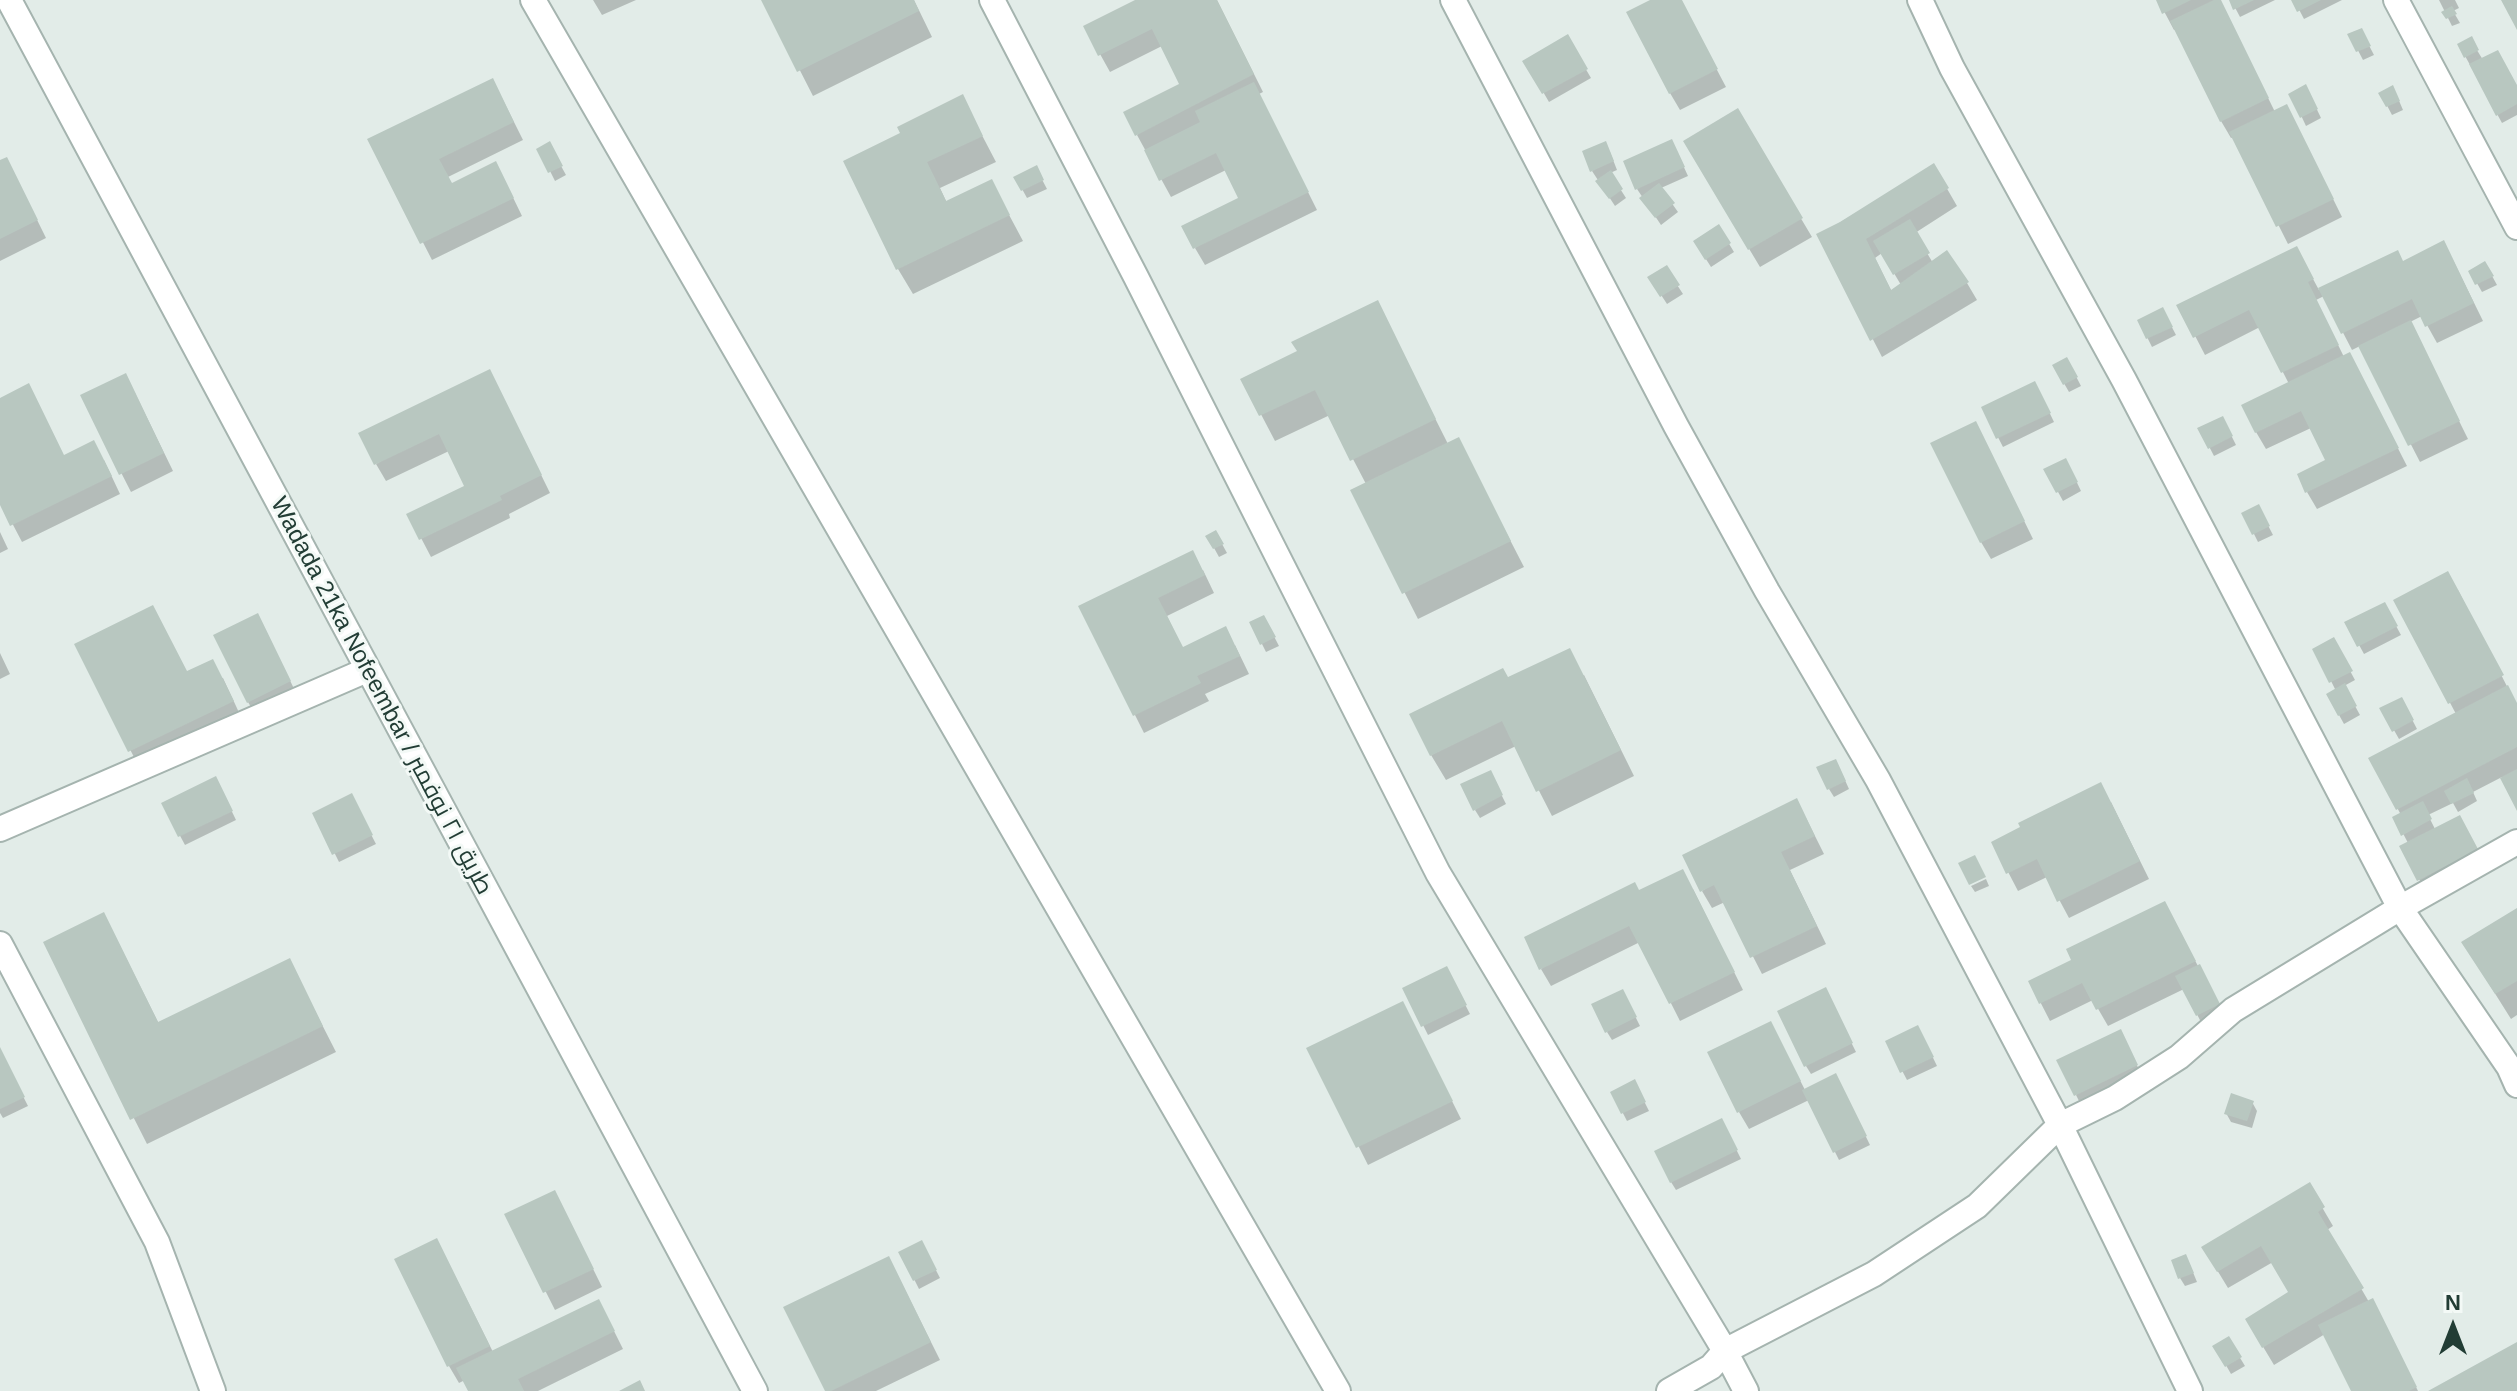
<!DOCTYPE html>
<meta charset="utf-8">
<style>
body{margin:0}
#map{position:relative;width:2517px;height:1391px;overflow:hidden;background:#e2ece8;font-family:Arial,sans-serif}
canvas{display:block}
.north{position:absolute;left:2413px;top:1287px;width:80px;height:80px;-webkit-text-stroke:6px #f3f9f6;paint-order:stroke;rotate:0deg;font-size:22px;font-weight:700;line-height:32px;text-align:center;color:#223d35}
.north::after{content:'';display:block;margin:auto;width:28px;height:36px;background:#223d35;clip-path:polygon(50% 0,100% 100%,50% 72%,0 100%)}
</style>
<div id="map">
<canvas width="2517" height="1391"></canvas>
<div class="north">N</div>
</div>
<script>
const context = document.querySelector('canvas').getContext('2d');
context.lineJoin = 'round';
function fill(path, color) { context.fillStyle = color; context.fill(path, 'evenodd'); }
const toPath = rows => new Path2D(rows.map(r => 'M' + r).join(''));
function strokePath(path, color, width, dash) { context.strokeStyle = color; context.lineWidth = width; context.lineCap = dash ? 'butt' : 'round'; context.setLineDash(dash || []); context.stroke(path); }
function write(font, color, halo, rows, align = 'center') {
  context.font = font + ' Arial,Cairo,sans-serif'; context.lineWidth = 6; context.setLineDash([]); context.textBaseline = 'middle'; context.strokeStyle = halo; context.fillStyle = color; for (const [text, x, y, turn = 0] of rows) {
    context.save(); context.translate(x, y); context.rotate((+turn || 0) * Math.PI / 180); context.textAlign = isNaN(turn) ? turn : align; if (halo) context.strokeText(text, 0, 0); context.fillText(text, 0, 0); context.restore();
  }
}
const shadow = toPath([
 [593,0,636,0,602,15],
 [764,0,914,0,932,37,813,96],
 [1139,0,1217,0,1263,92,1259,94,1317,210,1205,265,1195,248,1240,199,1226,170,1171,197,1137,135,1181,85,1162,46,1110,72,1085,27],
 [1654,0,1680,0,1726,87,1680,110,1670,93],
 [2158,0,2220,0,2275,112,2296,124,2342,217,2288,244,2234,137,2231,138,2221,121,2176,29,2174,30],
 [2231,0,2275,0,2240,17],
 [2294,0,2342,0,2304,19],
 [2439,0,2455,0,2459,8,2453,11,2460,23,2452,26],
 [2361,30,2374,55,2363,60,2350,35],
 [1567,37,1591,78,1549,102,1525,61],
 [2472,42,2483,60,2517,88,2517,115,2502,123,2459,45],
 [2291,94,2310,95,2321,118,2306,126],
 [2381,94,2397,96,2403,110,2392,115],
 [962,97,996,162,940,188,947,203,991,181,1023,241,913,294,898,269,903,134],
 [502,98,523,140,448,177,452,186,505,181,522,216,432,260,370,139],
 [1737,111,1812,237,1760,267,1685,142],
 [549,144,566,175,555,181,539,149],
 [1676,150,1688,176,1661,188,1678,212,1661,225,1637,189],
 [1610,152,1617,170,1610,173,1626,198,1615,206,1592,171],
 [0,162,16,177,46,238,0,261],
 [1934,166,1957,206,1915,233,1933,263,1967,283,1977,300,1882,357,1819,235],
 [1882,253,1901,285,1892,292,1875,258],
 [1036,168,1047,189,1027,198,1016,178],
 [1719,227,1734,252,1711,267,1695,242],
 [2397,252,2403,263,2453,260,2483,321,2437,343,2422,316,2410,322,2468,439,2420,462,2360,346,2352,350,2324,296,2316,300,2344,357,2359,372,2407,466,2317,509,2307,492,2327,461,2311,428,2266,449,2256,432,2289,384,2260,327,2205,355,2179,305,2306,266,2319,290],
 [2485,263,2497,285,2482,292,2470,271],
 [1666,268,1683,294,1667,304,1650,278],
 [1377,303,1448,444,1458,439,1524,567,1418,619,1353,491,1366,484,1330,415,1275,441,1243,380,1299,352],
 [2163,310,2176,335,2152,347,2139,321],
 [2067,359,2081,386,2069,392,2054,366],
 [499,389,550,493,509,514,510,518,431,557,409,515,467,487,449,451,386,481,376,464],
 [2039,391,2054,422,2003,447,1983,408],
 [135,393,173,471,131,492,82,396],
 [0,400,64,457,104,460,120,494,22,542,0,500],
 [2227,427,2236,445,2214,456,2200,429],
 [1985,441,2033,539,1991,559,1981,542],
 [2070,468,2081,491,2063,501,2046,470],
 [2258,506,2273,535,2258,542,2244,514],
 [0,532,8,549,0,553],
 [1216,533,1227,553,1219,557,1208,537],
 [1203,570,1214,593,1167,616,1183,649,1235,645,1249,674,1205,694,1209,701,1144,733,1081,607],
 [2458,590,2517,706,2517,806,2502,777,2473,792,2477,801,2458,812,2453,803,2428,815,2435,829,2459,817,2481,858,2424,888,2401,847,2408,843,2395,818,2401,815,2371,758,2456,714,2396,601],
 [2384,604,2401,635,2364,654,2347,623],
 [1264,617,1279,646,1266,652,1262,644],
 [267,633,299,699,258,719,248,702],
 [2333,639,2355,680,2344,686,2360,715,2344,724,2328,695,2336,691,2315,649],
 [77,645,187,674,223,678,242,719,140,769],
 [0,653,10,674,0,679],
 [1584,675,1634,776,1552,816,1516,746,1446,780,1431,755],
 [2402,700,2417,729,2399,739,2382,709],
 [1840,769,1849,789,1834,797,1829,789],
 [1494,780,1506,804,1480,818,1475,810],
 [220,787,236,820,185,845,163,804],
 [351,796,376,844,339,862,315,814],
 [2111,802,2149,879,2069,918,2047,877,2018,891,1993,843],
 [1806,818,1824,854,1790,870,1826,944,1762,974,1725,902,1712,908,1702,891],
 [1986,879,1989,886,1975,892,1971,886],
 [1693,889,1743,990,1680,1021,1640,942,1551,986,1541,969,1639,892],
 [2517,912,2517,1015,2511,1019,2479,968],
 [104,914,159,1024,289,960,336,1052,147,1144,45,943],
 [2174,921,2223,1013,2202,1024,2184,989,2108,1026,2093,1000,2050,1021,2030,982],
 [1451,977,1470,1014,1428,1035,1405,989],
 [1829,998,1856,1052,1811,1074,1806,1066],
 [1627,1000,1640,1026,1612,1040,1607,1032],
 [1412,1021,1461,1119,1368,1165,1309,1048],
 [1922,1035,1937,1066,1907,1080,1887,1042],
 [2125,1040,2141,1074,2080,1103,2076,1095],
 [1780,1041,1805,1090,1840,1084,1870,1145,1839,1160,1809,1100,1749,1129,1739,1112],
 [0,1051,28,1106,3,1118,0,1113],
 [1638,1089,1649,1111,1627,1121,1612,1092],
 [2252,1102,2257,1111,2252,1128,2231,1122,2226,1113],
 [1726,1129,1741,1159,1676,1190,1671,1182],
 [2309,1185,2333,1226,2327,1230,2369,1302,2382,1318,2418,1391,2354,1391,2325,1334,2274,1365,2247,1320,2291,1293,2273,1262,2228,1288,2214,1265],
 [564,1210,602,1287,555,1310,507,1215],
 [926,1251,940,1278,919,1289,901,1253],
 [446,1258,493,1352,608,1319,623,1349,538,1391,470,1391,465,1380,459,1383,449,1366],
 [2190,1265,2197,1282,2185,1286,2180,1278],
 [898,1276,940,1360,876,1391,827,1391],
 [2228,1338,2245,1366,2231,1374,2215,1346]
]);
const building = toPath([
 [761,0,914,0,919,11,797,72],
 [1135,0,1217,0,1254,74,1135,136,1123,112,1179,84,1152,29,1098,56,1083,26],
 [1650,0,1682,0,1718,69,1669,94,1626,12],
 [2156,0,2191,0,2162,14],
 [2214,0,2221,0,2269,98,2220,122,2170,21],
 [2229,0,2254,0,2233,10],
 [2291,0,2321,0,2297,12],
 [2501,0,2517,0,2517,30],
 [2452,6,2457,14,2446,19,2441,12],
 [2362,28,2371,46,2356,52,2347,34],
 [1568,34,1588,69,1542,94,1522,61],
 [2472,36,2479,50,2464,58,2457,44],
 [2498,50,2517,85,2517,104,2496,116,2469,64],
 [493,78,514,122,439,159,452,183,496,161,514,198,420,244,367,139],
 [1254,82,1309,192,1193,249,1181,226,1238,198,1216,153,1159,181,1144,150,1200,122,1195,111],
 [2306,84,2318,109,2300,118,2288,94],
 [2393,85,2400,101,2386,107,2378,93],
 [963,94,983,136,927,162,946,201,992,179,1010,215,896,270,843,161,900,133,897,127],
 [2287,104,2334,199,2276,227,2229,132],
 [1738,108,1803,218,1748,250,1683,141],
 [1672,139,1685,167,1635,190,1623,161],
 [550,141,563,166,548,173,536,149],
 [1606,141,1614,161,1590,172,1582,151],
 [7,157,38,220,0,239,0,160],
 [1934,163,1949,188,1866,239,1891,290,1947,250,1969,282,1870,341,1816,234,1840,222],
 [1037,165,1044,180,1021,191,1013,177],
 [1611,170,1623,189,1609,199,1595,181],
 [1659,183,1675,203,1655,218,1639,198],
 [1910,219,1930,253,1893,275,1873,241],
 [1719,224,1731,243,1705,260,1693,241],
 [2444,240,2474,303,2425,327,2412,299,2341,334,2318,288,2398,250,2403,261],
 [2297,246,2314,279,2308,282,2339,345,2281,373,2249,310,2193,338,2176,305],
 [2485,261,2494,276,2475,285,2468,271],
 [1667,265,1680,285,1660,297,1647,277],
 [1378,300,1436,419,1350,461,1315,390,1259,416,1240,379,1297,351,1291,342],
 [2163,307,2173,327,2146,339,2137,320],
 [2411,320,2460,421,2408,446,2358,346],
 [2350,352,2399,448,2305,493,2297,474,2325,460,2301,411,2255,433,2241,405],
 [2067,357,2078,377,2063,385,2052,365],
 [490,369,542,475,500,496,502,500,419,540,406,514,464,486,439,434,374,465,358,433],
 [126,373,164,453,119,475,80,395],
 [2035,381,2051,413,1996,439,1981,407],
 [29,383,64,455,94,440,112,476,10,526,0,505,0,398],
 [2223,416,2233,436,2208,449,2197,428],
 [1976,421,2025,521,1980,543,1930,443],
 [1459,437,1511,541,1402,594,1350,490],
 [2066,458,2078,482,2056,493,2043,469],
 [2259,504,2270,526,2252,535,2241,513],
 [1216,530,1224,544,1213,549,1205,536],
 [1193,550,1205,575,1158,598,1183,647,1226,626,1240,656,1197,676,1201,683,1133,716,1078,606],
 [2448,571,2504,675,2448,704,2393,600],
 [2385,602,2398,626,2357,647,2344,622],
 [153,605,187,671,213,659,234,701,128,752,74,644],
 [258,613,291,681,247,703,213,635],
 [1264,615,1276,637,1260,645,1249,622],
 [2334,637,2353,671,2329,683,2312,649],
 [1570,648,1621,750,1536,792,1502,721,1430,756,1409,714,1503,668,1508,677],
 [2345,683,2357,706,2338,716,2326,694],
 [2508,685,2517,703,2517,747,2396,810,2368,758],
 [2402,697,2414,720,2392,732,2379,708],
 [1836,759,1846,781,1827,790,1816,767],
 [2517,769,2517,811,2500,778],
 [1491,770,1503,795,1473,811,1460,784],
 [216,776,233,811,178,837,161,803],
 [2467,778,2474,793,2451,804,2444,791],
 [2101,782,2140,861,2057,902,2037,859,2006,874,1991,842,2020,827,2018,823],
 [352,793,373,835,332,855,312,813],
 [1797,798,1815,836,1781,852,1817,926,1750,958,1714,885,1700,892,1682,855],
 [2423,801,2432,819,2401,836,2392,817],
 [2460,815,2478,849,2417,881,2399,846],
 [1975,855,1986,877,1969,885,1958,863],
 [1683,869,1735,972,1669,1004,1629,926,1539,970,1524,937,1635,882,1639,890],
 [2165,901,2196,961,2096,1010,2082,983,2039,1004,2028,981,2071,960,2066,949],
 [2517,908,2517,981,2495,994,2461,942],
 [104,912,158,1022,290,958,323,1026,130,1120,43,942],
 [2200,964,2220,1004,2196,1016,2175,976],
 [1447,966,1467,1005,1421,1027,1402,988],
 [1826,987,1853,1043,1804,1067,1777,1011],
 [1623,989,1637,1017,1605,1033,1591,1004],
 [1403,1001,1453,1101,1356,1148,1306,1048],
 [1771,1021,1801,1081,1737,1113,1707,1052],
 [1918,1025,1934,1057,1900,1073,1885,1041],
 [2121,1029,2138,1065,2074,1096,2056,1060],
 [0,1047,25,1097,0,1109],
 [1836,1073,1867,1136,1833,1153,1802,1090],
 [1635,1079,1646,1102,1621,1114,1610,1092],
 [2231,1093,2254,1101,2247,1121,2224,1114],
 [1722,1118,1738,1150,1670,1183,1654,1151],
 [2310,1182,2325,1207,2318,1212,2364,1288,2262,1348,2245,1319,2288,1292,2261,1246,2217,1272,2201,1247],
 [555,1190,594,1269,543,1293,504,1214],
 [437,1238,490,1346,447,1367,394,1259],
 [922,1240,937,1270,913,1281,898,1252],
 [2186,1254,2194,1273,2178,1279,2171,1260],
 [889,1256,931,1342,831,1391,825,1391,783,1307],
 [2373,1298,2417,1387,2409,1391,2351,1391,2318,1325],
 [599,1299,615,1331,518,1379,524,1391,468,1391,456,1368],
 [2229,1336,2242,1357,2225,1367,2212,1346],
 [2517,1342,2517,1391,2428,1391],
 [640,1380,645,1391,619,1391]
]);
const minor = toPath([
 [533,0,1338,1391],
 [992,0,1136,277,1438,873,1725,1351,1746,1391],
 [1453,0,1676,426,1767,591,1878,780,2060,1125,2190,1391],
 [1920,0,1952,68,2124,380,2400,908,2509,1067,2517,1085],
 [2396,0,2517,227],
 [0,829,367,670],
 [0,944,157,1242,213,1391],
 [1669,1391,1711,1367,1725,1351,1874,1274,1977,1206,2060,1125,2115,1098,2179,1057,2233,1010,2400,908,2517,842]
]);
const tertiary = toPath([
 [9,0,755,1391]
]);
const streetNames = [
 ["Wadada 21ka Nofeembar / طريق ٢١ نوفمبر",381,696,62]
];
fill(shadow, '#0003');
fill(building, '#b8c7c0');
strokePath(minor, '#a5b4af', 28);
strokePath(tertiary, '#a5b4af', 28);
strokePath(minor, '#fff', 24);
strokePath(tertiary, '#fff', 24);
write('24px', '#223d35', '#f3f9f6', streetNames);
</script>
